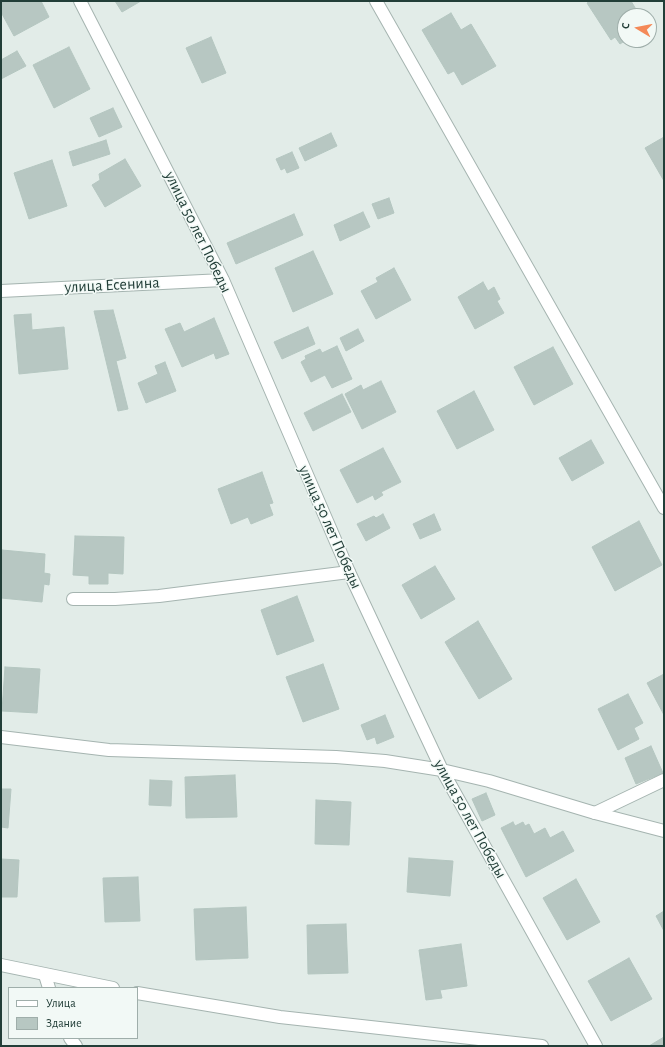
<!DOCTYPE html>
<meta charset="utf-8">
<style>
body{margin:0}
#map{position:relative;width:665px;height:1047px;overflow:hidden;background:#e2ece8;font-family:"Alegreya Sans",sans-serif}
canvas{display:block}
.frame{position:absolute;inset:0;border:2px solid #223e38;pointer-events:none}
.legend{position:absolute;left:8px;top:987px;width:130px;height:52px;box-sizing:border-box;background:#f2f9f6;border:1px solid #9faeaa;margin:0;padding:5px 7px;list-style:none;font-size:12px;color:#223e38}
.legend li{display:flex;align-items:center;gap:8px;height:20px}
.legend b{width:20px;border:1px solid #9faeaa}
.north{position:absolute;left:617px;top:8px;width:40px;height:40px;box-sizing:border-box;background:#f2f9f6;border:1px solid #9faeaa;border-radius:50%;rotate:280deg;font-size:11px;font-weight:700;line-height:16px;text-align:center;color:#223e38}
.north::after{content:'';display:block;margin:auto;width:14px;height:18px;background:#f48958;clip-path:polygon(50% 0,100% 100%,50% 72%,0 100%)}
</style>
<div id="map">
<canvas width="665" height="1047"></canvas>
<div class="frame"></div>
<ul class="legend">
<li><b style="height:5px;background:#fff"></b>Улица</li>
<li><b style="height:11px;background:#b7c7c2"></b>Здание</li>
</ul>
<div class="north">С</div>
</div>
<script>
const context = document.querySelector('canvas').getContext('2d');
context.lineJoin = 'round';
function fill(path, color) { context.fillStyle = color; context.fill(path, 'evenodd'); }
const toPath = rows => new Path2D(rows.map(r => 'M' + r).join(''));
function strokePath(path, color, width, dash) { context.strokeStyle = color; context.lineWidth = width; context.lineCap = dash ? 'butt' : 'round'; context.setLineDash(dash || []); context.stroke(path); }
function write(font, color, halo, rows, align = 'center') {
  context.font = font + ' "Alegreya Sans",sans-serif'; context.lineWidth = 3; context.setLineDash([]); context.textBaseline = 'middle'; context.strokeStyle = halo; context.fillStyle = color; for (const [text, x, y, turn = 0] of rows) {
    context.save(); context.translate(x, y); context.rotate((+turn || 0) * Math.PI / 180); context.textAlign = isNaN(turn) ? turn : align; if (halo) context.strokeText(text, 0, 0); context.fillText(text, 0, 0); context.restore();
  }
}
const building = toPath([
 [1,1,41,1,49,17,14,36,1,12,1,1],
 [115,1,141,1,122,12,115,1],
 [590,1,631,1,640,16,625,16,626,40,620,44,615,37,611,40,587,3,590,1],
 [451,13,461,30,471,24,496,66,462,85,454,71,448,74,422,30,451,13],
 [211,37,226,73,202,83,186,48,211,37],
 [69,47,90,89,54,108,33,65,69,47],
 [17,51,26,66,1,79,1,60,17,51],
 [113,108,122,127,99,137,90,118,113,108],
 [331,133,337,146,305,161,299,148,331,133],
 [664,137,664,181,645,148,664,137],
 [106,140,110,154,73,166,69,152,106,140],
 [292,152,299,168,287,173,285,168,281,170,276,159,292,152],
 [125,159,141,186,105,207,92,185,100,180,99,174,125,159],
 [52,160,67,206,29,219,14,173,52,160],
 [389,198,394,213,378,219,372,204,389,198],
 [363,212,370,227,340,241,334,225,363,212],
 [294,214,303,235,236,264,227,243,294,214],
 [313,251,333,294,293,312,275,268,313,251],
 [394,268,411,300,376,319,361,291,378,282,376,278,394,268],
 [483,282,488,291,494,287,500,299,497,301,504,313,475,329,458,297,483,282],
 [113,310,126,358,116,361,128,409,118,411,94,311,113,310],
 [31,314,32,330,64,327,68,369,19,374,14,315,31,314],
 [214,318,229,354,216,359,214,353,182,367,165,329,180,323,184,332,214,318],
 [308,327,315,344,282,359,274,342,308,327],
 [358,329,364,341,346,351,340,338,358,329],
 [337,346,352,379,332,388,325,375,311,382,301,362,306,359,305,356,320,349,322,353,337,346],
 [553,347,573,384,534,405,514,367,553,347],
 [165,362,176,391,146,403,138,383,158,374,155,366,165,362],
 [381,381,396,412,362,429,345,394,361,385,363,390,381,381],
 [474,391,494,430,457,449,437,411,474,391],
 [342,394,351,412,313,431,304,413,342,394],
 [591,440,604,463,572,481,559,458,591,440],
 [383,448,401,482,381,492,383,495,375,500,373,495,357,503,340,470,383,448],
 [262,472,273,503,269,504,273,515,251,524,248,517,231,524,218,489,262,472],
 [383,514,390,528,366,541,357,524,374,516,376,518,383,514],
 [434,514,441,530,420,539,413,524,434,514],
 [639,521,662,565,615,591,592,547,639,521],
 [75,536,124,537,123,574,108,573,108,584,89,584,89,576,73,575,75,536],
 [2,550,45,554,44,573,50,574,49,585,44,584,42,602,1,598,2,550],
 [435,566,455,599,421,619,402,585,435,566],
 [297,596,314,641,277,655,261,610,297,596],
 [478,621,512,679,479,699,445,642,478,621],
 [323,664,339,709,303,722,286,677,323,664],
 [5,667,40,669,37,713,2,711,5,667],
 [664,674,664,715,647,683,664,674],
 [628,694,643,723,634,728,639,739,618,750,598,709,628,694],
 [385,715,394,737,377,744,375,737,367,740,361,725,385,715],
 [651,746,663,773,636,784,625,758,651,746],
 [235,775,237,817,186,818,185,777,235,775],
 [150,780,172,781,171,806,149,805,150,780],
 [1,789,11,789,8,828,1,827,1,789],
 [486,793,495,815,482,821,472,799,486,793],
 [316,800,351,802,349,845,315,844,316,800],
 [513,822,515,826,523,822,525,826,529,824,534,834,545,828,550,838,563,831,574,851,526,877,501,828,513,822],
 [409,858,453,861,450,896,407,892,409,858],
 [1,859,19,860,17,897,1,897,1,859],
 [138,877,140,921,105,922,103,878,138,877],
 [576,879,600,922,567,940,543,898,576,879],
 [246,907,248,958,196,960,194,909,246,907],
 [664,911,664,931,656,916,664,911],
 [346,924,348,973,308,974,307,925,346,924],
 [461,944,467,986,440,990,442,998,426,1000,419,950,461,944],
 [629,958,652,999,611,1021,588,981,629,958],
 [664,1037,664,1046,649,1046,664,1037]
]);
const service = toPath([
 [376,1,664,508],
 [73,599,115,599,159,596,349,572],
 [595,813,664,780],
 [45,975,49,988],
 [70,1038,76,1046]
]);
const minor = toPath([
 [80,1,223,280,349,572,442,770,596,1046],
 [1,291,223,280],
 [1,737,109,750,336,757,385,761,442,770,489,781,595,813,664,831],
 [1,965,113,988],
 [137,993,280,1017,542,1046]
]);
const streetNames = [
 ["улица 50 лет Победы",198,232,64],
 ["улица Есенина",112,285,-3],
 ["улица 50 лет Победы",330,527,66],
 ["улица 50 лет Победы",470,819,61]
];
fill(building, '#b7c7c2');
strokePath(building, '#b4c6c0', 1);
strokePath(service, '#a5b4b0', 14);
strokePath(minor, '#a5b4b0', 14);
strokePath(service, '#fff', 12);
strokePath(minor, '#fff', 12);
write('16px', '#223e38', '#f2f9f6', streetNames);
</script>
